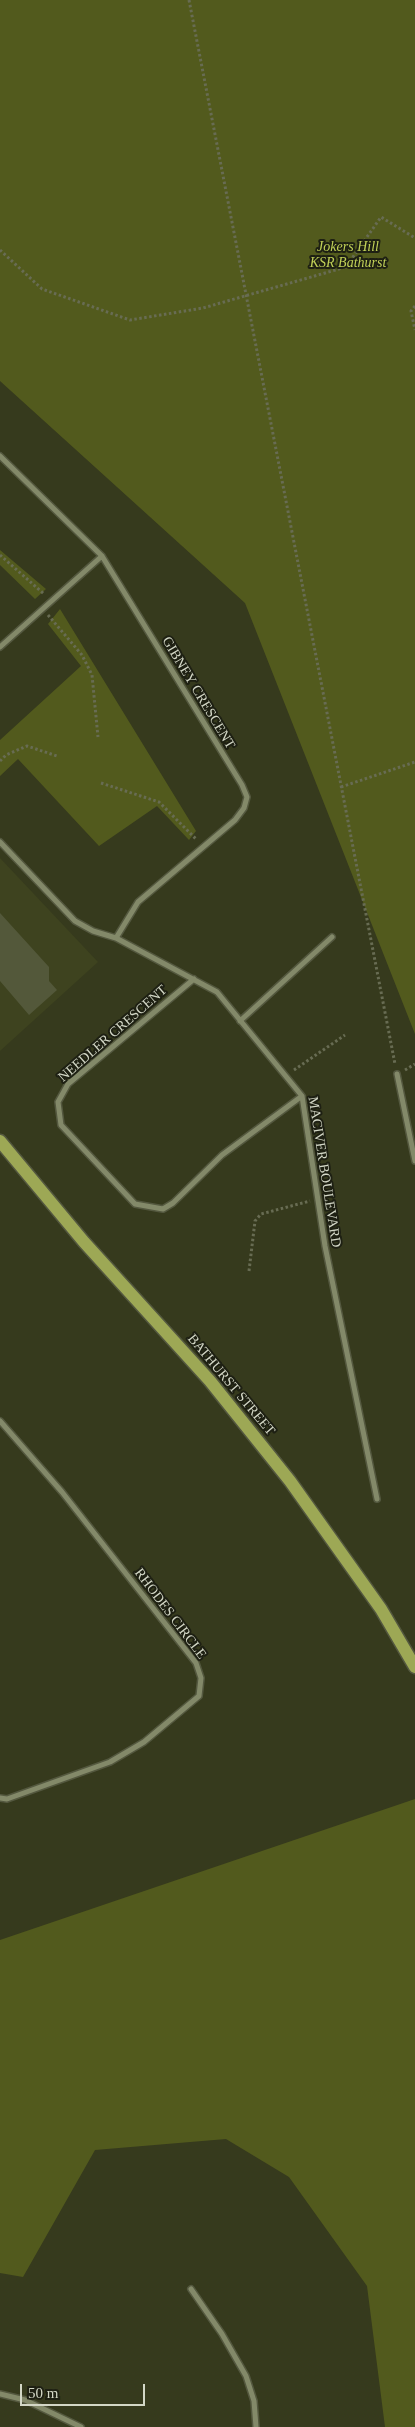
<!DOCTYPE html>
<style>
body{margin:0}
#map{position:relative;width:415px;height:2427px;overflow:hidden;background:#363a1d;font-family:Georgia,serif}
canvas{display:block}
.scale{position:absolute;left:20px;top:2384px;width:125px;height:22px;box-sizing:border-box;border:2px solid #d3d7c6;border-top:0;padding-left:6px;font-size:15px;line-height:18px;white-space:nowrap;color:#d3d7c6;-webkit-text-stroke:4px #1e2013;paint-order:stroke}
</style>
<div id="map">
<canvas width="415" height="2427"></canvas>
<div class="scale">50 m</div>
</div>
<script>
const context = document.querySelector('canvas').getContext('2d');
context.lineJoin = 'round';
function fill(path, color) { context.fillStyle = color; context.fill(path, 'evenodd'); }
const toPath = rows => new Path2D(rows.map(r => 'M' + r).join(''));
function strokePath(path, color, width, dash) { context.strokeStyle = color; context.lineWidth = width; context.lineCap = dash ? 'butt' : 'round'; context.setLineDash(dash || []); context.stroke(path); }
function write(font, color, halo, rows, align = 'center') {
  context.font = font + ' Georgia,serif'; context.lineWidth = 4; context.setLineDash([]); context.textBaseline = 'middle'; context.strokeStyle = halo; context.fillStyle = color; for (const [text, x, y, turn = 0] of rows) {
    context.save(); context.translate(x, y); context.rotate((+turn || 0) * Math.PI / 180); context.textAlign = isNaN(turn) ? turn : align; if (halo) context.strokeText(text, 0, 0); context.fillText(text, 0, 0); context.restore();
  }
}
const built = toPath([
 [0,858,98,962,0,1051]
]);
const green = toPath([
 [0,0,415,0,415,1034,245,603,0,381],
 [0,550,46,589,35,599,0,565],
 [60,609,196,831,189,840,157,806,99,846,18,759,0,776,0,740,81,666,48,624],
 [415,1799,415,2427,385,2427,367,2286,289,2177,226,2139,95,2150,23,2277,0,2273,0,1940]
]);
const building = toPath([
 [0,913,49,967,49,981,57,990,29,1015,0,981]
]);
const path = toPath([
 [189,0,395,1064],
 [0,250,42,289,130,320,203,308,346,267,381,217,415,238],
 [415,306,411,311,415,330],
 [0,555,44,594],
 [48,615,82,655,92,675,98,737],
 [0,761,6,755,27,746,57,756],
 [101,783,159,802,197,840],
 [341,787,415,762],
 [294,1070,345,1035],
 [405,1070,415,1064],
 [249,1271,255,1221,261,1214,310,1201]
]);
const minor = toPath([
 [0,456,102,556,242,785,247,797,244,808,235,820,138,902,116,938],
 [0,647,102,556],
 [0,842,75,921,93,931,116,938,217,992,302,1096,325,1246,377,1499],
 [194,979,68,1084,58,1102,61,1125,135,1204,163,1209,173,1203,222,1155,302,1096],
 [240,1021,332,937],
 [397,1074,415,1161],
 [0,1421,62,1492,196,1663,201,1678,199,1696,144,1742,110,1762,7,1799,0,1798],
 [191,2289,222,2334,246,2376,254,2401,256,2427],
 [0,2394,25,2400,81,2427]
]);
const primary = toPath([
 [0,1141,84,1242,210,1381,290,1481,381,1609,415,1667]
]);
const parkNames = [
 ["Jokers Hill",348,247],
 ["KSR Bathurst",348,263]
];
const streetNames = [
 ["GIBNEY CRESCENT",198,693,59],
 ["NEEDLER CRESCENT",113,1034,-41],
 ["MACIVER BOULEVARD",324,1172,81],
 ["BATHURST STREET",231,1385,50],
 ["RHODES CIRCLE",170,1614,53]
];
fill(built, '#3e431f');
fill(green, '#525a1d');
fill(building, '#53583a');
strokePath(minor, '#54583f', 8);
strokePath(primary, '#54583f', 15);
strokePath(path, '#686c53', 3, [2.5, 2.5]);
strokePath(minor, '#838969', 5);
strokePath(primary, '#9da855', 12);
write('italic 14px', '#c0d057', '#1e2013', parkNames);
write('14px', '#d3d7c6', '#1e2013', streetNames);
</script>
